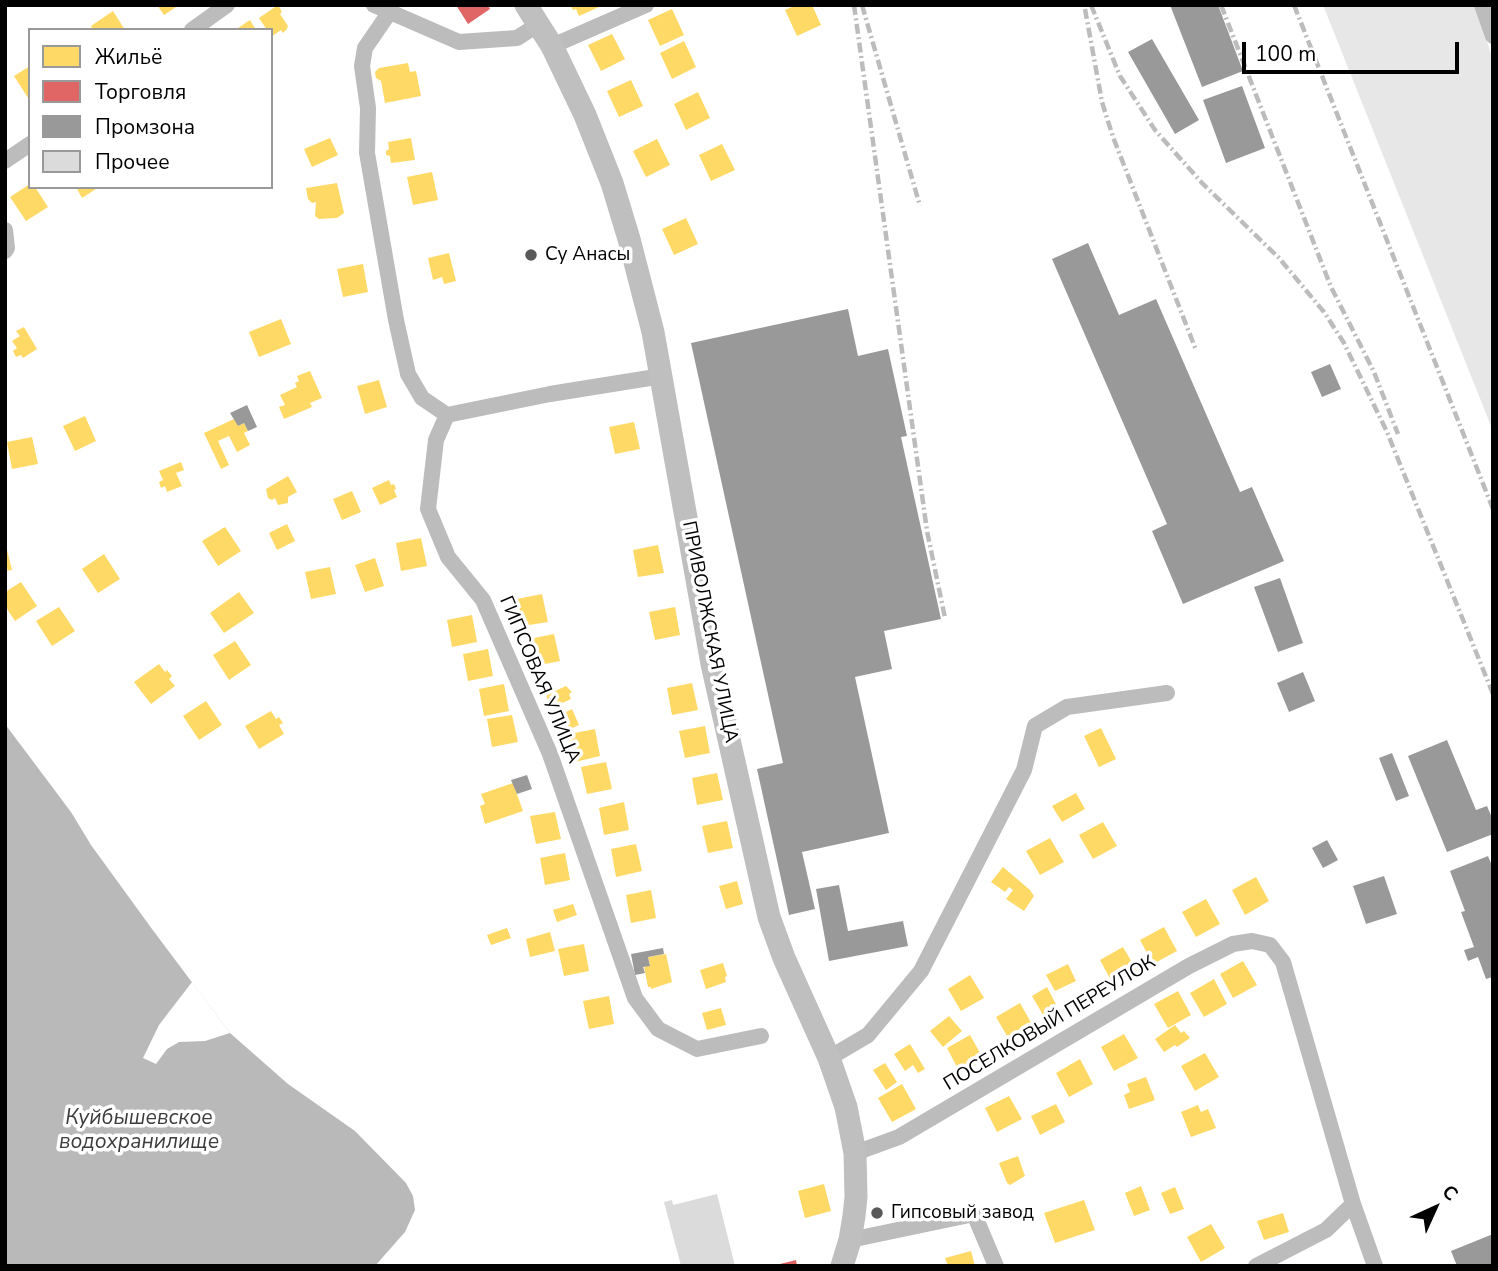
<!DOCTYPE html>
<meta charset="utf-8">
<style>
body{margin:0}
#map{position:relative;width:1498px;height:1271px;overflow:hidden;background:#fff;font-family:"Nunito Sans",sans-serif}
canvas{display:block}
.frame{position:absolute;inset:0;border:7px solid #000;pointer-events:none}
.legend{position:absolute;left:28px;top:28px;width:245px;height:161px;box-sizing:border-box;background:#fff;border:2px solid #999;margin:0;padding:9px 12px;list-style:none;font-size:21px;color:#000}
.legend li{display:flex;align-items:center;gap:14px;height:35px}
.legend b{width:35px;border:2px solid #999}
.north{position:absolute;left:1400px;top:1173px;width:70px;height:70px;-webkit-text-stroke:5px #fff;paint-order:stroke;rotate:45deg;font-size:19px;font-weight:700;line-height:28px;text-align:center;color:#000}
.north::after{content:'';display:block;margin:auto;width:24px;height:32px;background:#000;clip-path:polygon(50% 0,100% 100%,50% 72%,0 100%)}
.scale{position:absolute;left:1242px;top:42px;width:217px;height:32px;box-sizing:border-box;border:4px solid #000;border-top:0;padding-left:9px;font-size:21px;line-height:24px;white-space:nowrap;color:#000;-webkit-text-stroke:5px #fff;paint-order:stroke}
</style>
<div id="map">
<canvas width="1498" height="1271"></canvas>
<div class="frame"></div>
<ul class="legend">
<li><b style="height:19px;background:#ffd966"></b>Жильё</li>
<li><b style="height:19px;background:#e06666"></b>Торговля</li>
<li><b style="height:19px;background:#999"></b>Промзона</li>
<li><b style="height:19px;background:#dbdbdb"></b>Прочее</li>
</ul>
<div class="north">С</div>
<div class="scale">100 m</div>
</div>
<script>
const context = document.querySelector('canvas').getContext('2d');
context.lineJoin = 'round';
function fill(path, color) { context.fillStyle = color; context.fill(path, 'evenodd'); }
const toPath = rows => new Path2D(rows.map(r => 'M' + r).join(''));
function strokePath(path, color, width, dash) { context.strokeStyle = color; context.lineWidth = width; context.lineCap = dash ? 'butt' : 'round'; context.setLineDash(dash || []); context.stroke(path); }
function write(font, color, halo, rows, align = 'center') {
  context.font = font + ' "Nunito Sans",sans-serif'; context.lineWidth = 7; context.setLineDash([]); context.textBaseline = 'middle'; context.strokeStyle = halo; context.fillStyle = color; for (const [text, x, y, turn = 0] of rows) {
    context.save(); context.translate(x, y); context.rotate((+turn || 0) * Math.PI / 180); context.textAlign = isNaN(turn) ? turn : align; if (halo) context.strokeText(text, 0, 0); context.fillText(text, 0, 0); context.restore();
  }
}
const green = toPath([
 [1323,5,1475,5,1493,60,1493,431]
]);
const water = toPath([
 [5,724,71,812,91,845,152,929,230,1033,288,1084,355,1131,406,1183,413,1196,415,1210,405,1232,375,1266,5,1266]
]);
const pier = toPath([
 [192,982,230,1033,205,1041,179,1042,167,1049,156,1064,143,1058,159,1025]
]);
const homes = toPath([
 [157,5,179,5,164,15],
 [278,5,282,12,280,14,288,26,287,29,283,33,281,30,271,37,271,30,267,30,259,18],
 [570,5,598,5,599,7,579,16,576,9,573,10],
 [796,5,812,5,821,25,797,36,785,10],
 [672,9,684,35,660,46,648,20],
 [113,11,125,30,93,30,91,26],
 [250,20,256,30,235,30],
 [612,34,625,59,601,71,588,45],
 [684,41,696,67,672,79,660,53],
 [408,63,410,72,416,71,421,96,385,103,381,81,376,78,375,72,379,68],
 [30,66,30,101,14,76],
 [631,80,643,106,619,117,607,91],
 [698,92,710,118,686,130,674,104],
 [330,138,338,155,312,167,304,149],
 [411,138,415,160,391,163,390,156,386,155,386,151,389,149,388,142],
 [657,139,670,165,646,177,633,151],
 [722,144,735,170,711,181,699,155],
 [432,172,438,200,413,205,407,177],
 [337,183,344,213,337,218,319,219,315,216,316,202,312,203,308,199,306,188],
 [30,184,30,187,35,187,48,207,26,221,10,197],
 [76,187,99,187,82,198],
 [686,218,698,244,674,255,662,229],
 [449,253,456,281,444,284,442,277,433,280,428,258],
 [363,264,368,292,343,297,337,269],
 [281,319,291,344,259,357,249,332],
 [24,327,37,349,23,358,21,355,16,357,13,351,17,348,12,341,20,336,16,331],
 [310,371,322,398,310,403,312,407,284,419,279,407,285,405,280,395,297,387,295,383,299,381,297,376],
 [379,380,387,407,365,414,357,386],
 [85,416,96,441,75,451,63,426],
 [234,419,238,426,244,423,248,431,244,433,250,445,237,452,229,436,218,441,229,465,221,469,204,433],
 [634,422,640,449,615,454,609,427],
 [32,437,38,464,12,469,7,442],
 [181,462,184,470,176,473,182,486,167,492,165,486,161,488,159,482,163,480,159,471],
 [288,476,297,492,288,497,288,503,278,505,275,498,272,500,268,498,266,489],
 [389,480,391,485,394,484,396,489,394,490,397,497,380,505,372,488],
 [352,491,361,512,342,520,333,499],
 [287,524,295,541,277,550,269,533],
 [225,527,241,551,218,566,202,541],
 [421,538,427,566,401,571,396,543],
 [5,542,12,570,5,571],
 [658,545,664,573,638,577,633,550],
 [104,554,120,579,98,593,82,569],
 [375,558,384,586,365,592,355,565],
 [330,567,336,594,311,599,305,572],
 [21,582,37,606,15,621,5,606,5,592],
 [239,592,254,613,224,633,210,613],
 [542,594,548,622,523,626,517,599],
 [59,607,75,631,52,646,36,621],
 [675,607,680,635,655,640,649,612],
 [472,615,477,642,452,647,447,620],
 [554,634,560,661,535,666,529,639],
 [235,641,251,665,229,680,213,655],
 [488,649,493,676,468,681,463,654],
 [159,664,165,672,167,670,172,676,169,679,175,686,151,704,134,682],
 [692,683,698,710,672,715,667,688],
 [504,684,509,711,484,716,479,689],
 [566,686,572,692,569,694,571,699,551,708,546,695],
 [206,701,222,725,199,740,183,716],
 [564,707,566,712,572,709,579,725,561,733,554,716,559,714,557,710],
 [271,711,276,719,279,717,283,723,279,725,284,734,259,749,245,726],
 [512,715,518,742,492,747,487,719],
 [705,726,710,753,685,758,679,731],
 [1101,728,1116,759,1099,767,1084,736],
 [595,729,600,756,575,762,569,734],
 [606,762,612,789,587,794,581,767],
 [717,773,723,800,697,805,692,778],
 [513,783,523,811,485,824,480,806,485,804,481,794],
 [1076,793,1085,809,1062,822,1052,806],
 [624,802,629,830,604,835,599,808],
 [555,812,561,839,536,844,530,816],
 [727,821,733,848,708,853,702,826],
 [1103,822,1117,846,1093,859,1079,835],
 [1050,838,1064,862,1040,875,1026,851],
 [636,844,642,871,616,877,611,849],
 [565,853,570,880,545,885,540,858],
 [1003,867,1030,890,1034,896,1024,911,1006,899,1013,890,1009,887,1005,892,991,882],
 [1256,877,1269,901,1245,915,1232,890],
 [737,881,743,904,726,909,719,886],
 [651,890,656,918,631,923,626,895],
 [1206,899,1220,924,1196,937,1182,912],
 [573,904,577,915,557,922,553,910],
 [1164,927,1177,951,1153,964,1140,940],
 [507,928,511,938,491,945,487,935],
 [550,932,555,951,530,957,526,939],
 [584,944,589,971,564,976,558,949],
 [1123,947,1137,971,1113,984,1100,960],
 [666,954,672,982,651,989,651,987,648,987,644,967,650,965,648,957],
 [1243,961,1257,985,1233,998,1220,974],
 [723,963,727,976,725,977,726,982,706,989,700,970],
 [1068,964,1076,981,1055,991,1046,975],
 [970,975,984,998,961,1011,948,989],
 [1214,979,1227,1004,1204,1017,1190,993],
 [1047,987,1060,1012,1046,1020,1032,996],
 [1178,991,1191,1015,1168,1028,1154,1004],
 [609,996,614,1024,589,1029,583,1001],
 [1020,1003,1034,1028,1010,1041,996,1017],
 [721,1008,726,1025,707,1030,702,1013],
 [949,1016,962,1031,943,1047,930,1031],
 [1175,1025,1181,1033,1184,1031,1190,1038,1177,1047,1175,1045,1164,1052,1155,1039],
 [1124,1034,1138,1058,1114,1071,1101,1047],
 [970,1035,984,1060,960,1073,947,1048],
 [910,1044,925,1069,918,1073,913,1065,905,1071,894,1054],
 [1205,1053,1219,1077,1195,1091,1181,1066],
 [1080,1059,1093,1084,1069,1097,1056,1073],
 [885,1063,897,1082,886,1090,873,1070],
 [1146,1077,1155,1100,1129,1109,1124,1095,1130,1092,1127,1084],
 [902,1084,916,1109,892,1122,878,1098],
 [1009,1096,1022,1119,997,1132,985,1108],
 [1056,1104,1065,1122,1040,1135,1031,1116],
 [1198,1105,1201,1112,1208,1109,1216,1128,1191,1137,1181,1112],
 [1018,1156,1025,1176,1010,1185,1007,1183,999,1163],
 [824,1184,831,1211,805,1218,798,1191],
 [1141,1186,1150,1210,1134,1216,1125,1193],
 [1175,1187,1184,1209,1170,1214,1161,1193],
 [1084,1200,1095,1230,1055,1243,1044,1213],
 [1283,1213,1289,1232,1264,1240,1257,1221],
 [1211,1224,1225,1248,1201,1262,1187,1237],
 [971,1251,975,1266,948,1266,945,1258]
]);
const shops = toPath([
 [456,5,488,5,490,9,468,24],
 [796,1260,797,1266,776,1266,776,1265]
]);
const industry = toPath([
 [1170,5,1218,5,1243,71,1202,87],
 [1152,39,1199,120,1175,134,1128,52],
 [1242,86,1265,148,1226,163,1203,100],
 [1088,243,1119,315,1156,299,1240,492,1252,487,1284,561,1183,604,1152,531,1167,524,1052,259],
 [848,309,858,356,888,349,907,436,901,437,941,619,884,631,892,669,855,677,889,833,802,852,815,909,789,915,757,769,783,763,691,343],
 [1330,364,1341,389,1322,397,1311,372],
 [247,405,257,427,248,431,244,423,238,426,230,413],
 [1280,578,1303,643,1278,652,1254,587],
 [1303,672,1315,701,1289,712,1277,683],
 [1447,740,1476,810,1487,806,1493,820,1493,834,1447,852,1408,756],
 [1392,753,1409,796,1396,801,1379,758],
 [527,775,532,789,517,794,511,780],
 [1327,840,1338,860,1323,868,1312,848],
 [1488,856,1493,868,1493,977,1486,979,1478,957,1468,961,1464,950,1474,947,1461,912,1465,911,1450,871],
 [1384,876,1397,914,1366,924,1353,886],
 [839,885,848,931,903,921,908,946,829,961,816,889],
 [663,948,664,954,648,957,650,966,643,967,645,973,635,975,631,954],
 [1493,1234,1493,1266,1457,1266,1451,1251]
]);
const building = toPath([
 [717,1194,735,1266,681,1266,664,1202,672,1200,673,1205]
]);
const street = toPath([
 [374,5,459,42,517,38,539,24],
 [1482,5,1493,36],
 [389,13,365,48,362,66,368,108,367,153,396,320,408,374,422,398,447,415,436,440,428,509,448,557,483,600,550,754,635,998,658,1029,697,1049,761,1036],
 [192,30,227,5],
 [552,46,646,5],
 [5,161,30,144],
 [5,230,7,248,5,251],
 [447,415,550,394,662,376],
 [829,1058,868,1035,921,971,1024,770,1035,726,1067,707,1167,693],
 [855,1153,899,1137,1189,966,1233,944,1252,941,1270,945,1283,962,1353,1204,1375,1266],
 [850,1240,974,1214,996,1266],
 [1256,1266,1326,1230,1353,1204]
]);
const secondary = toPath([
 [526,5,552,46,585,115,612,183,629,239,653,332,712,664,769,917,784,958,829,1058,846,1107,855,1153,856,1197,854,1216,850,1240,842,1266]
]);
const rail = toPath([
 [854,5,927,531,945,618],
 [862,5,920,206],
 [1091,5,1120,76,1155,130,1202,183,1279,258,1324,312,1344,343,1387,432,1493,694],
 [1221,5,1331,287,1374,372,1398,434],
 [1294,5,1493,509],
 [1085,9,1102,102,1113,137,1196,350]
]);
const markers = [
 [531,255,7,"#595959"],
 [877,1213,7,"#595959"]
];
const poiNames = [
 ["Су Анасы",545,255],
 ["Гипсовый завод",891,1213]
];
const streetNames = [
 ["ПРИВОЛЖСКАЯ УЛИЦА",709,632,79],
 ["ГИПСОВАЯ УЛИЦА",539,680,67],
 ["ПОСЕЛКОВЫЙ ПЕРЕУЛОК",1050,1024,-31]
];
const waterNames = [
 ["Куйбышевское",139,1119],
 ["водохранилище",139,1143]
];
fill(green, '#e7e7e7');
fill(water, '#b9b9b9');
fill(pier, '#fff');
fill(homes, '#ffd966');
fill(shops, '#e06666');
fill(industry, '#999');
fill(building, '#dbdbdb');
strokePath(street, '#bcbcbc', 16);
strokePath(secondary, '#bfbfbf', 23);
strokePath(rail, '#bcbcbc', 4.5, [10, 3.5, 2, 3.5]);
for (const [x, y, r, color] of markers) { const dot = new Path2D(); dot.arc(x, y, r, 0, 2 * Math.PI); context.fillStyle = color; context.fill(dot); strokePath(dot, '#fff', 2.5); }
write('19px', '#000', '#fff', poiNames, 'left');
write('19px', '#000', '#fff', streetNames);
write('italic 21px', '#3c3c3c', '#fff', waterNames);
</script>
